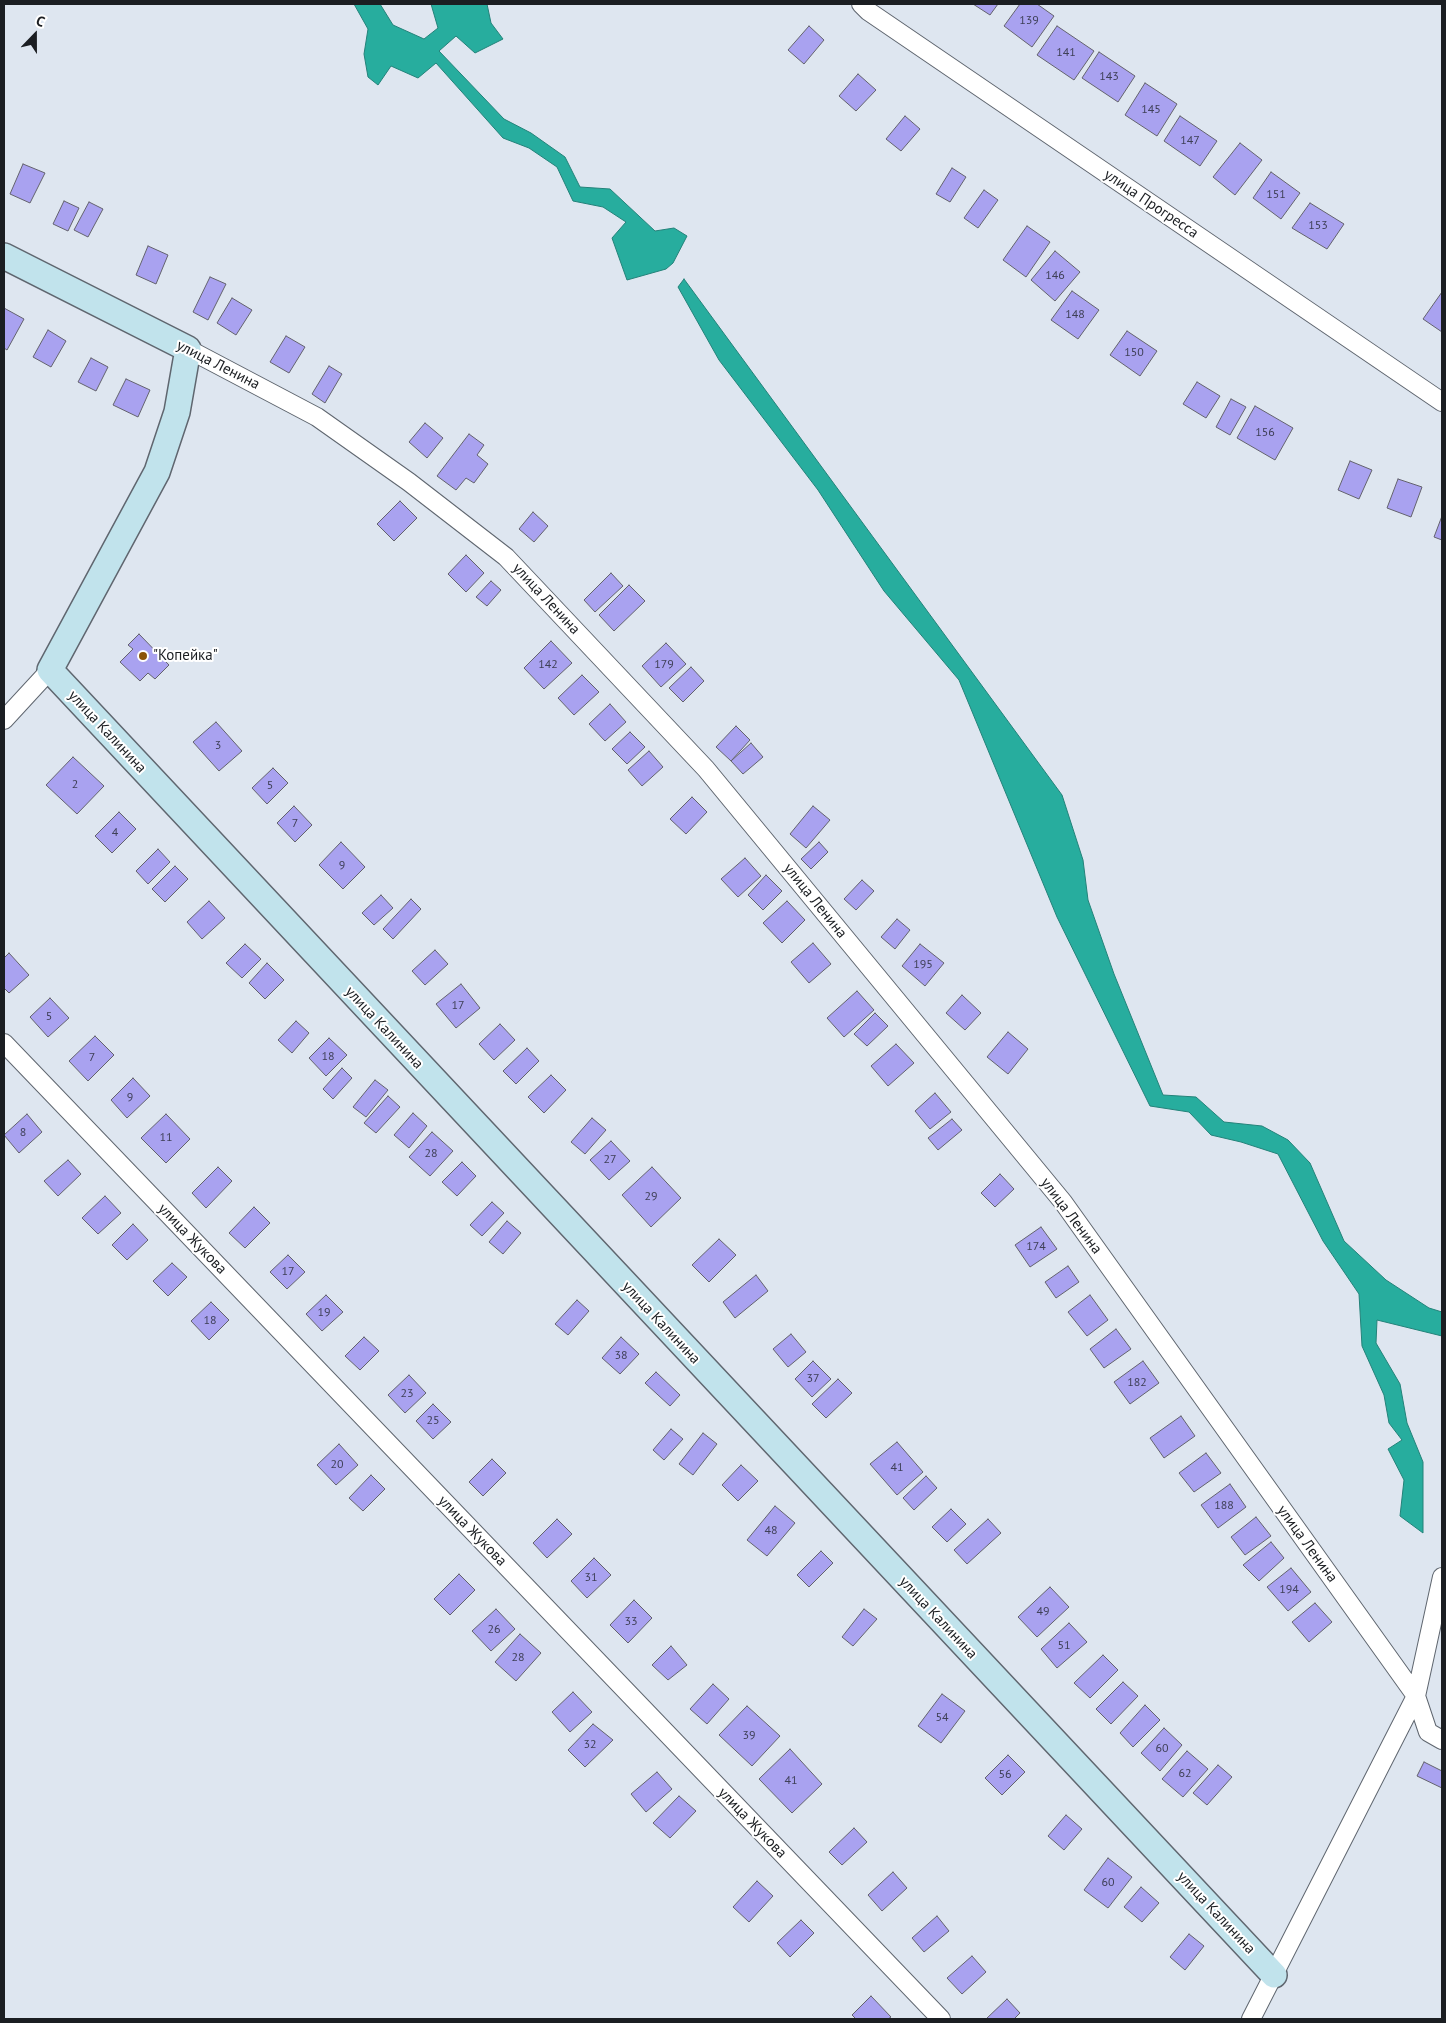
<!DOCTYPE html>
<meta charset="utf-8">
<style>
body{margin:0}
#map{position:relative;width:1446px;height:2023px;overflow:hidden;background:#dee6f0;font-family:"PT Sans",sans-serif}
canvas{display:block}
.frame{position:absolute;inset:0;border:5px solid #1b1e22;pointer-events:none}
.north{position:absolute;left:10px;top:10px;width:50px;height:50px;-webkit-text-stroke:4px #fff;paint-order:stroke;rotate:22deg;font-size:14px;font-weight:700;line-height:20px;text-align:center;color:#1b1e22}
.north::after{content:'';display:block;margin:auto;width:18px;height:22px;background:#1b1e22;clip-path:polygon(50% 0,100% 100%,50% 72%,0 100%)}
</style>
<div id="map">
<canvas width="1446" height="2023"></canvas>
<div class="frame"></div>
<div class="north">С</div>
</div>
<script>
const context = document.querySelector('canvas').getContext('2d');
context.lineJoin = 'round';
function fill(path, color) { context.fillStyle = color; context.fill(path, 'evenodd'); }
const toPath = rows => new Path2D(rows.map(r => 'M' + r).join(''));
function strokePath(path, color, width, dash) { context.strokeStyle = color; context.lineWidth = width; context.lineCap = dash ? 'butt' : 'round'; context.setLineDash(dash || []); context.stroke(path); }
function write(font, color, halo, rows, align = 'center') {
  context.font = font + ' "PT Sans",sans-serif'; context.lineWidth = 4; context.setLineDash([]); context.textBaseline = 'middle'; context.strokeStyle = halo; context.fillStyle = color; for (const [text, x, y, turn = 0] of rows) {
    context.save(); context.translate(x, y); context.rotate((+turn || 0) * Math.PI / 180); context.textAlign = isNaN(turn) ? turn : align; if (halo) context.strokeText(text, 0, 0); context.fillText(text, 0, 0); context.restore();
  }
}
const water = toPath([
 [354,4,380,4,393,25,424,39,438,28,431,4,487,4,491,23,503,39,475,53,456,36,439,51,504,119,531,133,565,157,580,187,610,189,655,231,674,228,687,236,673,263,666,269,627,280,612,238,626,222,603,207,573,201,557,167,529,148,503,138,436,63,418,78,391,66,378,85,368,77,364,54,368,29,354,4],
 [684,279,1062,795,1083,860,1088,900,1114,974,1163,1095,1196,1097,1224,1122,1262,1126,1288,1140,1310,1163,1344,1241,1386,1280,1429,1308,1442,1312,1442,1336,1377,1320,1376,1343,1400,1384,1407,1423,1423,1462,1423,1533,1400,1516,1404,1480,1388,1449,1402,1440,1389,1423,1384,1395,1362,1346,1359,1294,1323,1241,1278,1154,1241,1142,1211,1135,1189,1112,1150,1106,1057,917,959,680,884,591,818,490,719,360,678,287,684,279]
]);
const building = toPath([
 [973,4,998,4,990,15,973,4],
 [1020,4,1037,4,1054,16,1032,47,1004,26,1020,4],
 [809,26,824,40,804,64,788,50,809,26],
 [1057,26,1094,51,1074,80,1037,55,1057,26],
 [1099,52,1135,76,1118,102,1082,78,1099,52],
 [858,74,876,90,856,111,839,96,858,74],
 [1145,83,1177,104,1157,136,1125,115,1145,83],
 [905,116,920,129,901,151,886,139,905,116],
 [1180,116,1217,141,1200,166,1164,141,1180,116],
 [1240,143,1262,160,1235,195,1213,177,1240,143],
 [23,164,45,173,30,203,10,194,23,164],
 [952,168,966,177,950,202,936,194,952,168],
 [1271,172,1300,193,1281,219,1253,198,1271,172],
 [984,190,998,200,978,228,964,218,984,190],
 [64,201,79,208,68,231,53,224,64,201],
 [89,202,103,209,88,237,74,230,89,202],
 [1310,203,1344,224,1327,249,1292,228,1310,203],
 [1027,226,1050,242,1026,277,1003,260,1027,226],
 [148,246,168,255,156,284,136,275,148,246],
 [1055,251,1080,272,1055,301,1031,280,1055,251],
 [210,277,226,284,208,320,193,312,210,277],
 [1072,291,1099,310,1078,339,1051,320,1072,291],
 [1442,292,1442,332,1423,319,1442,292],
 [232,298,252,310,236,335,217,323,232,298],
 [4,308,24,319,7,350,4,348,4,308],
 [48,330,66,341,51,367,33,357,48,330],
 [1127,331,1157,351,1140,376,1110,355,1127,331],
 [286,336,305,347,289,373,270,362,286,336],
 [91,358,108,367,96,391,78,382,91,358],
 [329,366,342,374,325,403,312,394,329,366],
 [126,379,150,390,138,417,113,405,126,379],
 [1197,382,1220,396,1206,418,1183,404,1197,382],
 [1231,399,1246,407,1230,435,1216,427,1231,399],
 [1255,406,1293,428,1275,460,1237,438,1255,406],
 [425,423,443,438,427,458,409,442,425,423],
 [469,434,484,445,477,455,488,464,474,483,466,478,456,490,437,476,469,434],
 [1350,461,1372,470,1359,499,1338,490,1350,461],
 [1398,479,1422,487,1411,517,1387,508,1398,479],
 [400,501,417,518,394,541,377,524,400,501],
 [533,512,548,526,534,542,519,529,533,512],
 [1442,516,1442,540,1434,537,1442,516],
 [466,555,484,573,466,592,448,574,466,555],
 [611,573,623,586,595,612,584,600,611,573],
 [491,581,501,590,487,606,476,597,491,581],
 [629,585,645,601,614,631,599,615,629,585],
 [139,634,169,665,155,679,148,673,140,681,120,662,133,649,128,645,139,634],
 [551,641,572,663,544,689,524,668,551,641],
 [666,643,686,664,661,687,642,666,666,643],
 [691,667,704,681,683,702,669,688,691,667],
 [582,675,599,692,574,715,558,698,582,675],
 [610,704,626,722,605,741,589,724,610,704],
 [216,722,242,751,219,771,193,742,216,722],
 [736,726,750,740,731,761,716,747,736,726],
 [630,732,645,747,627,764,612,749,630,732],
 [751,743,763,757,743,774,731,761,751,743],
 [649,751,663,767,642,786,628,770,649,751],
 [73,757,104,786,77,814,46,785,73,757],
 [273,768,288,783,267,804,252,788,273,768],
 [692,797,707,812,686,834,670,819,692,797],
 [294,806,312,825,295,842,277,823,294,806],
 [813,806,830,820,806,848,790,834,813,806],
 [119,812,136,829,112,853,95,836,119,812],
 [341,842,365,867,343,889,319,865,341,842],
 [819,842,828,852,811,869,801,859,819,842],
 [158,849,170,862,148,884,136,871,158,849],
 [745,858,761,876,738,897,721,879,745,858],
 [175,866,188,879,165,902,152,889,175,866],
 [766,875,782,891,763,910,748,895,766,875],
 [862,880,874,891,856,910,844,899,862,880],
 [381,895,393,908,374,925,362,913,381,895],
 [411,899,421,909,393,939,383,929,411,899],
 [209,901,225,918,202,939,187,922,209,901],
 [787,901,805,920,782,943,763,923,787,901],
 [897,919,910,930,895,949,881,937,897,919],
 [813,943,831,964,809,983,791,962,813,943],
 [245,944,261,959,242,978,226,963,245,944],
 [920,944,944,963,925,986,902,966,920,944],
 [435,950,448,964,425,985,412,971,435,950],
 [9,953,29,975,9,993,4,988,4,958,9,953],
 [267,963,284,980,265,999,249,983,267,963],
 [461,984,480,1008,456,1028,436,1004,461,984],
 [857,991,874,1010,844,1037,827,1018,857,991],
 [962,995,981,1013,965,1030,946,1013,962,995],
 [50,998,69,1018,48,1037,30,1017,50,998],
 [875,1013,888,1026,867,1046,854,1034,875,1013],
 [296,1021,309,1033,292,1053,278,1040,296,1021],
 [500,1024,515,1040,494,1060,479,1044,500,1024],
 [1008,1032,1028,1049,1008,1074,987,1057,1008,1032],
 [95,1036,114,1055,88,1081,69,1061,95,1036],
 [329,1038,347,1055,326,1076,309,1058,329,1038],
 [896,1044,914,1063,888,1086,871,1066,896,1044],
 [527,1048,539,1061,516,1084,503,1071,527,1048],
 [342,1068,352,1078,333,1099,323,1089,342,1068],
 [551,1075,566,1090,544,1113,528,1097,551,1075],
 [133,1078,150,1096,127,1118,111,1100,133,1078],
 [375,1080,388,1090,366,1117,353,1107,375,1080],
 [935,1093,951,1112,930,1129,915,1111,935,1093],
 [388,1096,400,1107,376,1133,364,1123,388,1096],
 [413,1113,427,1126,409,1148,394,1135,413,1113],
 [27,1114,42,1132,19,1153,4,1135,27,1114],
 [166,1114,190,1139,166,1163,141,1138,166,1114],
 [592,1118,606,1130,585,1154,571,1142,592,1118],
 [952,1119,962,1130,938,1150,928,1138,952,1119],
 [432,1132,453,1151,430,1176,409,1157,432,1132],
 [611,1141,630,1161,609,1180,590,1160,611,1141],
 [68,1160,81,1174,58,1196,44,1181,68,1160],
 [462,1162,476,1176,457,1196,442,1182,462,1162],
 [218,1167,232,1181,206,1208,192,1193,218,1167],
 [652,1167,681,1198,651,1227,622,1195,652,1167],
 [1000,1174,1014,1189,995,1207,981,1193,1000,1174],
 [105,1196,121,1213,98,1234,82,1218,105,1196],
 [492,1202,504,1213,482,1236,470,1225,492,1202],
 [254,1207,270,1223,245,1248,229,1233,254,1207],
 [507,1221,521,1233,503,1254,489,1242,507,1221],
 [133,1224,148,1240,127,1260,112,1245,133,1224],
 [1041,1227,1057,1249,1030,1267,1015,1245,1041,1227],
 [719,1239,736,1255,709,1282,692,1265,719,1239],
 [288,1255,305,1272,287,1289,270,1272,288,1255],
 [172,1263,187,1277,168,1296,153,1281,172,1263],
 [1068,1266,1079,1282,1056,1298,1045,1282,1068,1266],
 [756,1275,768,1291,735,1318,723,1302,756,1275],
 [326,1295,343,1312,322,1331,306,1314,326,1295],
 [1090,1295,1108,1320,1087,1336,1068,1312,1090,1295],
 [577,1300,589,1311,568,1335,555,1324,577,1300],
 [211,1302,229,1320,209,1340,191,1321,211,1302],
 [1116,1329,1131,1349,1104,1368,1090,1349,1116,1329],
 [791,1334,806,1352,788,1367,773,1349,791,1334],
 [364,1337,379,1351,360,1370,345,1356,364,1337],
 [621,1337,639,1354,620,1374,602,1358,621,1337],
 [813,1361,831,1379,812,1397,795,1379,813,1361],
 [1143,1361,1159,1383,1130,1404,1114,1382,1143,1361],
 [656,1372,680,1395,670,1406,645,1383,656,1372],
 [409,1375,426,1393,405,1413,388,1395,409,1375],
 [838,1379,852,1393,826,1418,812,1404,838,1379],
 [433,1404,451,1422,433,1439,416,1421,433,1404],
 [1181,1416,1195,1436,1164,1458,1150,1438,1181,1416],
 [671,1429,683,1439,664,1460,653,1450,671,1429],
 [703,1433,717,1444,693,1475,679,1464,703,1433],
 [897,1442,923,1472,897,1495,870,1464,897,1442],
 [339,1444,358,1465,336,1485,317,1465,339,1444],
 [1206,1453,1221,1473,1194,1492,1179,1473,1206,1453],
 [492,1459,506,1473,483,1496,469,1482,492,1459],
 [741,1465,758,1481,738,1501,722,1485,741,1465],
 [371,1475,385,1489,363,1511,349,1498,371,1475],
 [926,1476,937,1488,914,1510,903,1498,926,1476],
 [1230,1484,1246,1507,1218,1528,1201,1505,1230,1484],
 [775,1506,795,1523,767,1556,747,1540,775,1506],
 [951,1509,966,1524,947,1542,932,1527,951,1509],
 [1256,1517,1271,1536,1245,1555,1231,1537,1256,1517],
 [557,1519,572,1534,547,1558,533,1543,557,1519],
 [988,1519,1001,1533,967,1564,954,1550,988,1519],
 [1271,1542,1284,1558,1259,1581,1243,1565,1271,1542],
 [821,1551,833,1563,809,1587,797,1575,821,1551],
 [594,1558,611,1575,587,1598,571,1581,594,1558],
 [1291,1568,1311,1592,1288,1611,1267,1587,1291,1568],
 [459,1574,475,1590,450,1615,434,1599,459,1574],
 [1050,1587,1069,1607,1037,1637,1018,1617,1050,1587],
 [634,1600,652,1618,628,1643,610,1625,634,1600],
 [1315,1603,1332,1622,1309,1642,1292,1622,1315,1603],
 [496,1609,515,1629,491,1651,472,1631,496,1609],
 [864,1609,877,1619,853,1646,842,1637,864,1609],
 [1069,1623,1087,1642,1057,1668,1041,1649,1069,1623],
 [520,1634,541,1653,516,1681,495,1662,520,1634],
 [671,1646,687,1665,668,1680,652,1665,671,1646],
 [1103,1655,1118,1670,1090,1698,1074,1683,1103,1655],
 [1123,1682,1138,1696,1111,1724,1096,1709,1123,1682],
 [713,1684,729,1699,707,1724,690,1709,713,1684],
 [573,1692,592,1712,570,1732,552,1712,573,1692],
 [942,1694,965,1711,941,1743,918,1726,942,1694],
 [1145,1705,1160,1720,1133,1747,1120,1733,1145,1705],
 [747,1706,780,1736,752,1766,719,1735,747,1706],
 [593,1724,613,1740,585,1767,568,1750,593,1724],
 [1164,1728,1182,1745,1160,1771,1141,1753,1164,1728],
 [790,1749,822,1784,792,1813,759,1779,790,1749],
 [1187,1751,1208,1769,1183,1797,1162,1779,1187,1751],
 [1008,1755,1025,1772,1002,1795,985,1778,1008,1755],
 [1424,1762,1442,1771,1442,1788,1417,1776,1424,1762],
 [1218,1765,1232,1777,1207,1805,1193,1793,1218,1765],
 [657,1772,672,1789,646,1812,631,1794,657,1772],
 [679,1796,696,1811,670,1838,653,1823,679,1796],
 [1066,1815,1082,1829,1064,1850,1048,1836,1066,1815],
 [854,1828,867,1842,842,1865,829,1852,854,1828],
 [1108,1858,1132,1877,1108,1908,1084,1890,1108,1858],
 [893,1872,907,1888,882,1911,868,1895,893,1872],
 [757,1881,773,1896,749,1922,733,1907,757,1881],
 [1141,1887,1159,1903,1142,1922,1124,1907,1141,1887],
 [937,1916,949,1931,924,1952,912,1938,937,1916],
 [801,1920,814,1933,790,1957,777,1943,801,1920],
 [1189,1934,1204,1946,1185,1970,1170,1957,1189,1934],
 [972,1956,986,1972,962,1994,947,1978,972,1956],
 [871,1996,891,2017,888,2019,856,2019,852,2015,871,1996],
 [1007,1999,1020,2013,1014,2019,986,2019,1007,1999]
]);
const street = toPath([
 [861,4,868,11,1442,402],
 [188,349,317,417,409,482,506,557,706,769,1063,1202,1416,1696,1428,1732,1442,1740],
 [4,720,50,670],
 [4,1043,941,2019],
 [1251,2019,1416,1696,1442,1577]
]);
const secondary = toPath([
 [4,256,188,349,177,412,157,472,50,670,1274,1975]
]);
const markers = [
 [143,656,5,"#8b5407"]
];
const numberNames = [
 ["139",1029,21],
 ["141",1066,53],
 ["143",1109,77],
 ["145",1151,110],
 ["147",1190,141],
 ["151",1276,195],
 ["153",1318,226],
 ["146",1055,276],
 ["148",1075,315],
 ["150",1134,353],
 ["156",1265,433],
 ["142",548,665],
 ["179",664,665],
 ["3",218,746],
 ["2",75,785],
 ["5",270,786],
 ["7",295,824],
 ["4",115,833],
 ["9",342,866],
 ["195",923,965],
 ["17",458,1006],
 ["5",49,1017],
 ["18",328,1057],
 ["7",92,1058],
 ["9",130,1098],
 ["8",23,1133],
 ["11",166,1138],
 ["28",431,1154],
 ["27",610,1160],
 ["29",651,1197],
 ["174",1036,1247],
 ["17",288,1272],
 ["19",324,1313],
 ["18",210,1321],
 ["38",621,1356],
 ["37",813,1379],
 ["182",1137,1383],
 ["23",407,1394],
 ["25",433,1421],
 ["20",337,1465],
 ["41",897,1468],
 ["188",1224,1506],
 ["48",771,1531],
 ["31",591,1578],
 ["194",1289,1590],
 ["49",1043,1612],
 ["33",631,1622],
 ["26",494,1630],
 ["51",1064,1646],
 ["28",518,1658],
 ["54",942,1718],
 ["39",749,1736],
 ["32",590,1745],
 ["60",1162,1749],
 ["62",1185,1774],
 ["56",1005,1775],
 ["41",791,1781],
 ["60",1108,1883]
];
const streetNames = [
 ["улица Прогресса",1151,204,34],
 ["улица Ленина",218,365,27],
 ["улица Ленина",546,599,47],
 ["улица Калинина",107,732,47],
 ["улица Ленина",815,901,51],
 ["улица Калинина",384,1028,47],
 ["улица Ленина",1071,1216,53],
 ["улица Жукова",192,1239,46],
 ["улица Калинина",661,1323,47],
 ["улица Жукова",472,1531,46],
 ["улица Ленина",1307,1544,54],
 ["улица Калинина",938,1618,47],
 ["улица Жукова",752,1823,46],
 ["улица Калинина",1216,1913,47]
];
const poiNames = [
 ["\"Копейка\"",153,656]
];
fill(water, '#27ad9e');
strokePath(water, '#238279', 1);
fill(building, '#a9a2f0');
strokePath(building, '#63626d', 1);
strokePath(street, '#5f666f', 20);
strokePath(secondary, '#5f666f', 28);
strokePath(street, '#fff', 18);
strokePath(secondary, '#c1e3ec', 25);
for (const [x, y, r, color] of markers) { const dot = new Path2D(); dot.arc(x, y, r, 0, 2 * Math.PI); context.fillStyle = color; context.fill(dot); strokePath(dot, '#fff', 2); }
write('12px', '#3e3f56', null, numberNames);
write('15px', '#1b1e22', '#fff', streetNames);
write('15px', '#1b1e22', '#fff', poiNames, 'left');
</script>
